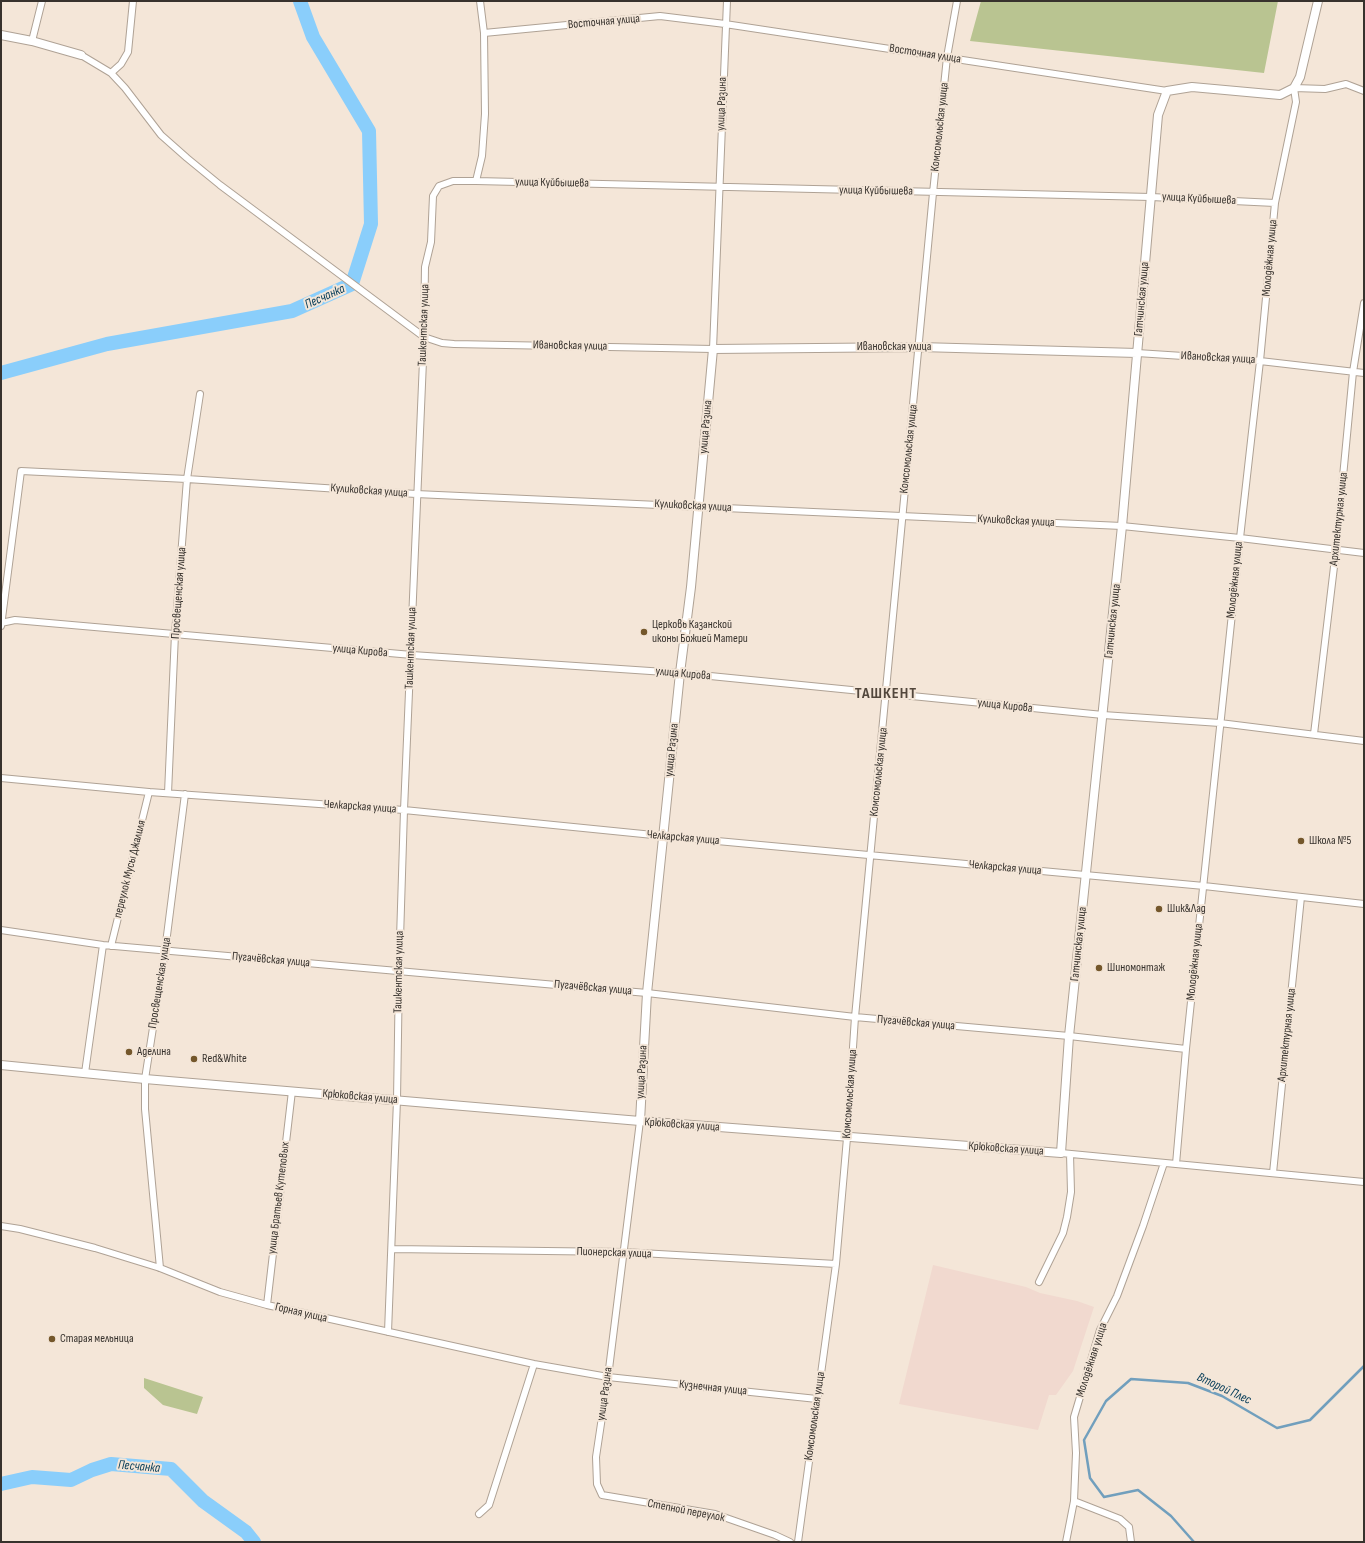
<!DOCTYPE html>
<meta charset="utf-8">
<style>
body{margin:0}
#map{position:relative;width:1365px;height:1543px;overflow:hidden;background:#f4e6d8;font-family:"Sofia Sans Condensed",sans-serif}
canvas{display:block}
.frame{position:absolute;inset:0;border:2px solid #37322d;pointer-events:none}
</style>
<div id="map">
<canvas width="1365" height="1543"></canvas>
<div class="frame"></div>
</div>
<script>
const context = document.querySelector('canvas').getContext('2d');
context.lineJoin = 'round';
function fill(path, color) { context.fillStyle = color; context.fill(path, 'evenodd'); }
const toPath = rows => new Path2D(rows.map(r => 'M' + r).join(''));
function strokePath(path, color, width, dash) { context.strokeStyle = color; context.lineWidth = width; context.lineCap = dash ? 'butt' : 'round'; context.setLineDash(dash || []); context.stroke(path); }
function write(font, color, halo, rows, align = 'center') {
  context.font = font + ' "Sofia Sans Condensed",sans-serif'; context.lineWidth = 4; context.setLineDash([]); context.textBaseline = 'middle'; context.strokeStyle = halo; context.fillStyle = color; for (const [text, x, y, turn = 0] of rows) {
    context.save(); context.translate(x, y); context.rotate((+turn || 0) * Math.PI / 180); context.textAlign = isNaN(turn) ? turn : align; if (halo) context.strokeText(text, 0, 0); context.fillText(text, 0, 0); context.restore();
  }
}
const industrial = toPath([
 [933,1265,1026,1287,1040,1293,1077,1301,1094,1307,1073,1371,1056,1395,1049,1395,1038,1430,899,1404]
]);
const green = toPath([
 [981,1,1278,1,1264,73,970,41],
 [144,1378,203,1397,197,1414,163,1405,144,1388]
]);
const stream = toPath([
 [1194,1542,1171,1516,1138,1490,1104,1497,1090,1478,1084,1440,1106,1401,1131,1379,1188,1383,1222,1396,1277,1428,1310,1420,1364,1366]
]);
const river = toPath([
 [1,373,107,344,292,311,352,284,371,224,369,131,313,37,300,1],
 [1,1484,32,1477,71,1480,92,1470,111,1464,171,1469,203,1501,246,1532,254,1542]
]);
const minor = toPath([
 [484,33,660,16,725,24,1167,91],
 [32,41,42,1],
 [81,55,111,73,125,88,161,135,187,158,220,185,424,337,442,343,454,344,713,349,727,1],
 [111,73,121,64,128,52,133,1],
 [476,181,1151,197,1275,203],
 [1137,353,1260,361,1364,373],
 [1,623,15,620,412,655,680,673,1103,715,1220,723,1364,741],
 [1,626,21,471,187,479,416,494,1122,526,1240,538,1364,553],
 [1314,734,1336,550,1353,372,1364,303],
 [1,778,149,792,404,810,663,836,1204,886,1364,904],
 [168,793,175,634,187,479,200,394],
 [1,930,103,945,647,993,855,1017,1069,1036,1186,1049],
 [111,946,149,792],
 [85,1073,103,945],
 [640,1121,608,1377,596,1457,597,1484,602,1495,715,1514,775,1535,790,1542],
 [1061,1153,1364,1182],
 [1176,1164,1186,1049,1240,538,1260,361,1275,203,1296,102,1294,88,1325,89,1346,84,1364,91],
 [1273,1173,1301,897],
 [1,1226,20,1229,95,1248,160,1268,220,1292,267,1305,534,1364,608,1377,817,1399],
 [392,1249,623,1252,836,1264],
 [160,1268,145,1109,145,1079,165,951,185,794],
 [1039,1282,1063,1233,1067,1217,1071,1192,1070,1154],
 [267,1305,292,1091],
 [388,1332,397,1100,399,971,404,810,424,337,425,267,431,242,433,196,439,186,453,181,476,181,482,156,485,114,484,33,480,1],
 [1074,1501,1120,1519,1129,1527,1131,1542],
 [479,1514,489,1505,534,1364],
 [798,1542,836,1264,847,1138,855,1017,933,193,947,57,957,1],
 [1066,1542,1074,1501,1076,1453,1074,1417,1100,1330,1117,1296,1143,1226,1164,1163]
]);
const tertiary = toPath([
 [1,35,32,41,81,55],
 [1,1065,145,1079,640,1121,1061,1153,1069,1036,1122,526,1158,115,1167,91,1192,87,1280,95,1294,88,1300,77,1318,1],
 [640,1121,647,993,680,673,691,587,713,349,920,347,1137,353]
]);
const markers = [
 [644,632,4,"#74572b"],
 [1301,841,4,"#74572b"],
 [1159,909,4,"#74572b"],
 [1099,968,4,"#74572b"],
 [129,1052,4,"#74572b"],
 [194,1059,4,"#74572b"],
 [52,1339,4,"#74572b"]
];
const streetNames = [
 ["Восточная улица",604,22,-5],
 ["Восточная улица",925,54,9],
 ["улица Разина",722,104,-88],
 ["Комсомольская улица",940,127,-84],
 ["улица Куйбышева",552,183,1],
 ["улица Куйбышева",876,191,1],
 ["улица Куйбышева",1199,199,3],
 ["Молодёжная улица",1270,258,-85],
 ["Гатчинская улица",1142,299,-85],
 ["Ташкентская улица",424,325,-88],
 ["Ивановская улица",570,346,1],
 ["Ивановская улица",894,347],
 ["Ивановская улица",1218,358,3],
 ["улица Разина",706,427,-85],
 ["Комсомольская улица",909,449,-84],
 ["Куликовская улица",369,491,4],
 ["Куликовская улица",693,506,3],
 ["Архитектурная улица",1339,519,-84],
 ["Куликовская улица",1016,521,3],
 ["Молодёжная улица",1235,580,-84],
 ["Просвещенская улица",179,593,-86],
 ["Гатчинская улица",1113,621,-84],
 ["Ташкентская улица",411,648,-88],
 ["улица Кирова",360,651,5],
 ["улица Кирова",683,674,5],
 ["улица Кирова",1005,706,6],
 ["улица Разина",672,750,-84],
 ["Комсомольская улица",879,772,-84],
 ["Челкарская улица",360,807,4],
 ["Челкарская улица",683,838,5],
 ["Челкарская улица",1005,868,5],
 ["переулок Мусы Джалиля",130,869,-76],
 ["Гатчинская улица",1079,944,-84],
 ["Пугачёвская улица",271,960,5],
 ["Молодёжная улица",1195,962,-84],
 ["Ташкентская улица",399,972,-89],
 ["Просвещенская улица",160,983,-81],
 ["Пугачёвская улица",593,988,5],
 ["Пугачёвская улица",916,1023,5],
 ["Архитектурная улица",1287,1035,-84],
 ["улица Разина",642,1072,-87],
 ["Комсомольская улица",850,1094,-86],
 ["Крюковская улица",360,1097,5],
 ["Крюковская улица",682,1125,4],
 ["Крюковская улица",1006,1149,4],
 ["улица Братьев Кутеповых",279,1198,-83],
 ["Пионерская улица",614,1253,2],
 ["Горная улица",301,1313,13],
 ["Молодёжная улица",1092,1360,-72],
 ["Кузнечная улица",713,1388,6],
 ["улица Разина",605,1394,-82],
 ["Комсомольская улица",815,1416,-82],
 ["Степной переулок",686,1511,11]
];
const poiNames = [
 ["Церковь Казанской",652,625],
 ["иконы Божией Матери",652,639],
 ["Школа №5",1309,841],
 ["Шик&Лад",1167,909],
 ["Шиномонтаж",1107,968],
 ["Аделина",137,1052],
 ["Red&White",202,1059],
 ["Старая мельница",60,1339]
];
const waterNames = [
 ["Песчанка",325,297,-24],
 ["Второй Плес",1224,1389,25],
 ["Песчанка",139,1467,5]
];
const districtNames = [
 ["ТАШКЕНТ",886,694]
];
fill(industrial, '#f1d9cf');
fill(green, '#b9c491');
strokePath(stream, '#719fbd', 2.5);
strokePath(river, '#8acefb', 14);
strokePath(minor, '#afa295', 8);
strokePath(tertiary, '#afa295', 10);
strokePath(minor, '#fff', 6);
strokePath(tertiary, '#fff', 8);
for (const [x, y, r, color] of markers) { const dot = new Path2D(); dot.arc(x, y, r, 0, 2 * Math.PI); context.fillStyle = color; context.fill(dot); strokePath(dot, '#f4e6d8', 1.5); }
write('12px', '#37322d', '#f4e6d8', streetNames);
write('12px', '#37322d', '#f4e6d8', poiNames, 'left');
write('italic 13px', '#003956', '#f4e6d8', waterNames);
context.letterSpacing = '1px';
write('bold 16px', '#52473c', '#f4e6d8', districtNames);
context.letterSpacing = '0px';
</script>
